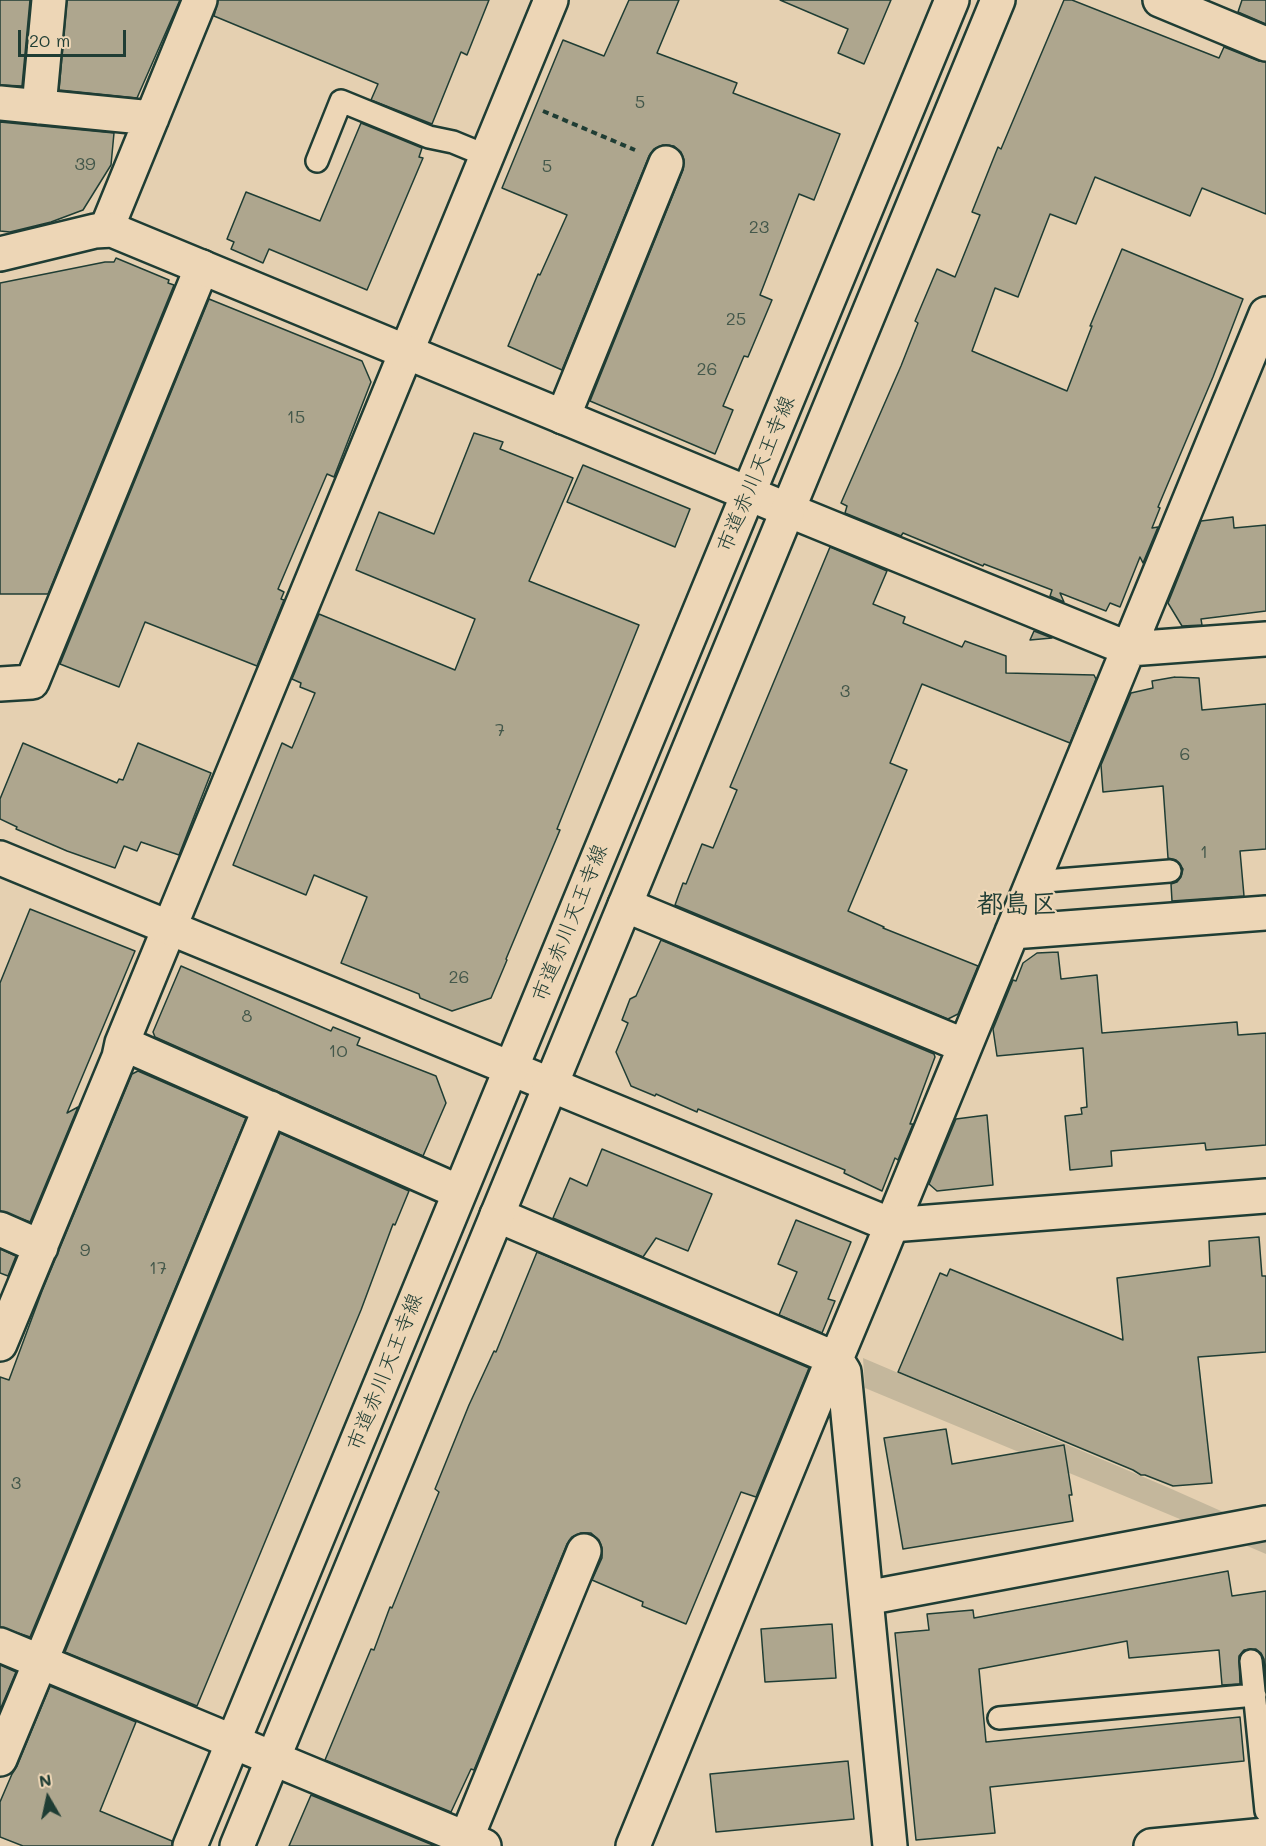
<!DOCTYPE html>
<meta charset="utf-8">
<style>
body{margin:0}
#map{position:relative;width:1266px;height:1846px;overflow:hidden;background:#e5d0b1;font-family:Mali,sans-serif}
canvas{display:block}
.north{position:absolute;left:18px;top:1768px;width:60px;height:60px;-webkit-text-stroke:4px #edd6b6;paint-order:stroke;rotate:351deg;font-size:16px;font-weight:700;line-height:24px;text-align:center;color:#1f3d34}
.north::after{content:'';display:block;margin:auto;width:21px;height:27px;background:#1f3d34;clip-path:polygon(50% 0,100% 100%,50% 72%,0 100%)}
.scale{position:absolute;left:18px;top:30px;width:108px;height:27px;box-sizing:border-box;border:3px solid #1f3d34;border-top:0;padding-left:8px;font-size:18px;line-height:21px;white-space:nowrap;color:#1f3d34;-webkit-text-stroke:4px #edd6b6;paint-order:stroke}
</style>
<div id="map">
<canvas width="1266" height="1846"></canvas>
<div class="north">N</div>
<div class="scale">20 m</div>
</div>
<script>
const context = document.querySelector('canvas').getContext('2d');
context.lineJoin = 'round';
function fill(path, color) { context.fillStyle = color; context.fill(path, 'evenodd'); }
const toPath = rows => new Path2D(rows.map(r => 'M' + r).join(''));
function strokePath(path, color, width, dash) { context.strokeStyle = color; context.lineWidth = width; context.lineCap = dash ? 'butt' : 'round'; context.setLineDash(dash || []); context.stroke(path); }
function write(font, color, halo, rows, align = 'center') {
  context.font = font + ' Mali,"Klee One",sans-serif'; context.lineWidth = 4.5; context.setLineDash([]); context.textBaseline = 'middle'; context.strokeStyle = halo; context.fillStyle = color; for (const [text, x, y, turn = 0] of rows) {
    context.save(); context.translate(x, y); context.rotate((+turn || 0) * Math.PI / 180); context.textAlign = isNaN(turn) ? turn : align; if (halo) context.strokeText(text, 0, 0); context.fillText(text, 0, 0); context.restore();
  }
}
const green = toPath([
 [863,1358,1167,1487,1230,1515,1187,1522,865,1388],
 [1266,1541,1266,1554,1245,1545]
]);
const building = toPath([
 [0,0,30,0,22,86,0,85,0,0],
 [67,0,180,0,137,98,59,90,67,0],
 [218,0,489,0,467,55,461,52,432,124,371,100,378,84,214,16,218,0],
 [629,0,679,0,657,53,737,83,733,93,840,134,814,200,799,194,760,295,772,300,748,357,744,356,723,406,733,410,715,454,590,401,683,170,684,160,681,152,674,146,663,145,654,149,649,156,562,370,508,346,538,274,540,275,567,215,502,188,563,40,604,56,629,0],
 [780,0,891,0,864,64,838,53,848,29,780,0],
 [1064,0,1072,0,1219,58,1224,47,1259,61,1266,62,1266,214,1202,188,1190,216,1095,177,1076,224,1050,214,1018,297,995,288,972,351,1067,391,1092,326,1090,326,1122,249,1243,299,1213,377,1158,507,1160,508,1152,528,1158,527,1143,563,1140,557,1120,607,1110,603,1106,611,1060,593,1064,602,1050,596,1052,590,984,564,983,566,903,533,901,536,845,513,847,506,841,503,901,366,918,323,915,321,937,269,955,277,980,215,972,212,998,147,1001,149,1064,0],
 [1242,0,1266,0,1266,24,1238,12,1242,0],
 [0,122,114,133,111,165,83,210,51,222,10,232,0,231,0,122],
 [361,123,422,148,419,157,423,158,367,290,269,249,263,263,231,249,234,242,227,239,246,192,320,221,361,123],
 [116,258,169,280,168,283,174,285,48,594,0,594,0,283,105,262,114,262,116,258],
 [209,299,362,361,371,382,334,477,327,474,278,589,284,592,281,599,284,600,257,666,145,622,119,687,60,664,209,299],
 [474,433,503,442,500,449,573,478,529,581,639,625,557,829,560,830,506,959,507,960,491,998,452,1011,420,998,419,994,341,963,367,897,314,875,306,895,233,865,282,743,292,748,315,693,300,687,301,683,292,679,319,614,455,670,475,619,356,570,379,512,434,534,474,433],
 [583,465,690,509,675,547,567,502,583,465],
 [1233,517,1234,528,1266,525,1266,611,1201,619,1202,625,1182,626,1168,603,1201,521,1233,517],
 [830,547,887,571,873,604,905,617,903,623,962,647,965,641,1006,656,1006,673,1094,675,1096,679,1070,743,922,684,890,763,907,770,848,911,884,927,883,928,978,966,958,1014,948,1019,675,905,683,883,686,884,702,844,713,848,737,790,730,787,830,547],
 [1034,631,1052,638,1030,640,1034,631],
 [1175,677,1199,678,1202,710,1266,704,1266,849,1240,851,1244,896,1172,901,1171,884,1177,882,1181,877,1183,869,1176,860,1168,858,1163,786,1103,792,1101,765,1131,693,1153,688,1152,681,1175,677],
 [23,743,117,783,119,779,123,780,138,743,211,773,179,855,141,842,137,851,124,846,115,868,67,851,16,829,17,827,0,819,0,799,23,743],
 [30,909,135,951,67,1113,78,1107,30,1222,0,1211,0,983,30,909],
 [661,940,934,1054,935,1057,910,1124,913,1124,898,1160,895,1158,882,1191,844,1173,845,1170,698,1109,697,1112,656,1094,655,1096,631,1086,616,1052,628,1023,622,1020,630,999,636,996,661,940],
 [1058,952,1061,979,1097,975,1102,1033,1237,1022,1238,1035,1266,1033,1266,1145,1206,1150,1205,1143,1111,1151,1112,1166,1070,1170,1065,1116,1082,1114,1081,1108,1087,1107,1083,1048,997,1056,993,1029,1013,980,1016,981,1023,963,1037,953,1058,952],
 [181,966,331,1031,333,1027,360,1038,357,1045,436,1076,446,1103,423,1156,155,1037,153,1032,181,966],
 [138,1071,246,1118,30,1637,0,1627,0,1377,9,1380,42,1291,132,1074,138,1071],
 [987,1115,993,1185,937,1191,929,1184,956,1119,987,1115],
 [280,1133,409,1191,395,1225,393,1224,361,1310,197,1706,65,1652,280,1133],
 [602,1149,712,1194,688,1251,656,1238,643,1257,553,1218,570,1178,587,1186,602,1149],
 [796,1220,851,1242,828,1299,835,1301,822,1333,779,1315,797,1272,778,1264,796,1220],
 [1259,1237,1262,1276,1266,1276,1266,1352,1198,1357,1212,1483,1173,1486,1145,1475,1141,1475,1133,1470,898,1372,940,1273,947,1276,950,1269,1123,1340,1117,1278,1210,1266,1209,1241,1259,1237],
 [0,1249,16,1256,8,1276,0,1273,0,1249],
 [537,1252,809,1368,756,1497,741,1492,686,1624,642,1606,643,1602,592,1580,602,1558,602,1548,599,1540,591,1533,581,1533,572,1537,567,1544,474,1770,471,1769,451,1812,325,1760,371,1649,374,1650,390,1607,392,1608,439,1492,435,1489,469,1405,494,1351,496,1352,537,1252],
 [946,1429,952,1464,1064,1445,1072,1495,1069,1495,1073,1521,903,1549,884,1438,946,1429],
 [1228,1571,1232,1596,1266,1591,1266,1683,1264,1659,1261,1653,1256,1649,1244,1650,1239,1656,1240,1684,1222,1685,1219,1650,1129,1658,1127,1641,979,1669,986,1742,1240,1717,1244,1761,990,1787,995,1833,916,1840,895,1633,929,1630,927,1614,973,1610,974,1618,1228,1571],
 [832,1624,836,1678,765,1682,761,1629,832,1624],
 [0,1665,16,1672,0,1710,0,1665],
 [50,1686,136,1722,100,1811,172,1841,172,1846,23,1846,0,1837,0,1802,12,1774,17,1766,50,1686],
 [848,1761,854,1819,716,1832,710,1774,848,1761],
 [311,1795,435,1846,289,1846,311,1795]
]);
const path = toPath([
 [543,111,635,150]
]);
const service = toPath([
 [317,161,341,101,429,137,453,142,487,156],
 [1033,882,1170,871],
 [1251,1661,1266,1811],
 [999,1718,1255,1695]
]);
const minor = toPath([
 [0,103,152,118],
 [39,107,49,0],
 [106,230,200,0],
 [563,417,666,163],
 [788,510,1129,649,1266,639],
 [0,684,32,682,202,267],
 [625,905,965,1046],
 [1012,932,1266,913],
 [122,1043,459,1192],
 [497,1215,836,1359,844,1372,890,1846],
 [0,1229,41,1247],
 [0,1344,119,1057,122,1043,551,0],
 [866,1598,1266,1523],
 [0,1645,484,1846],
 [0,1759,270,1108],
 [466,1839,584,1551],
 [633,1846,828,1371,836,1359,881,1251,1266,314],
 [1151,1846,1266,1835]
]);
const tertiary = toPath([
 [1160,0,1266,44],
 [0,254,95,231,112,230,788,510],
 [0,858,891,1225,1266,1196]
]);
const primary = toPath([
 [190,1846,952,0],
 [237,1846,998,0]
]);
const numberNames = [
 ["5",640,102],
 ["39",85,164],
 ["5",547,166],
 ["23",759,227],
 ["25",736,319],
 ["26",707,369],
 ["15",296,417],
 ["3",845,691],
 ["7",500,730],
 ["6",1185,754],
 ["1",1204,852],
 ["26",459,977],
 ["8",247,1016],
 ["10",338,1051],
 ["9",85,1250],
 ["17",158,1268],
 ["3",16,1483]
];
const streetNames = [
 ["市道赤川天王寺線",756,474,-67],
 ["市道赤川天王寺線",570,923,-68],
 ["市道赤川天王寺線",385,1372,-68]
];
const districtNames = [
 ["都島区",1017,905]
];
fill(green, '#c4b79c');
fill(building, '#aea68e');
strokePath(building, '#1f3d34', 1.5);
strokePath(service, '#1f3d34', 26);
strokePath(minor, '#1f3d34', 38);
strokePath(tertiary, '#1f3d34', 38);
strokePath(primary, '#1f3d34', 38);
strokePath(path, '#1f3d34', 4, [6, 4.5]);
strokePath(service, '#edd6b6', 21);
strokePath(minor, '#edd6b6', 33);
strokePath(tertiary, '#edd6b6', 33);
strokePath(primary, '#edd6b6', 33);
write('18px', '#43574a', null, numberNames);
write('21px', '#1f3d34', '#edd6b6', streetNames);
write('bold 27px', '#1f3d34', '#edd6b6', districtNames);
</script>
